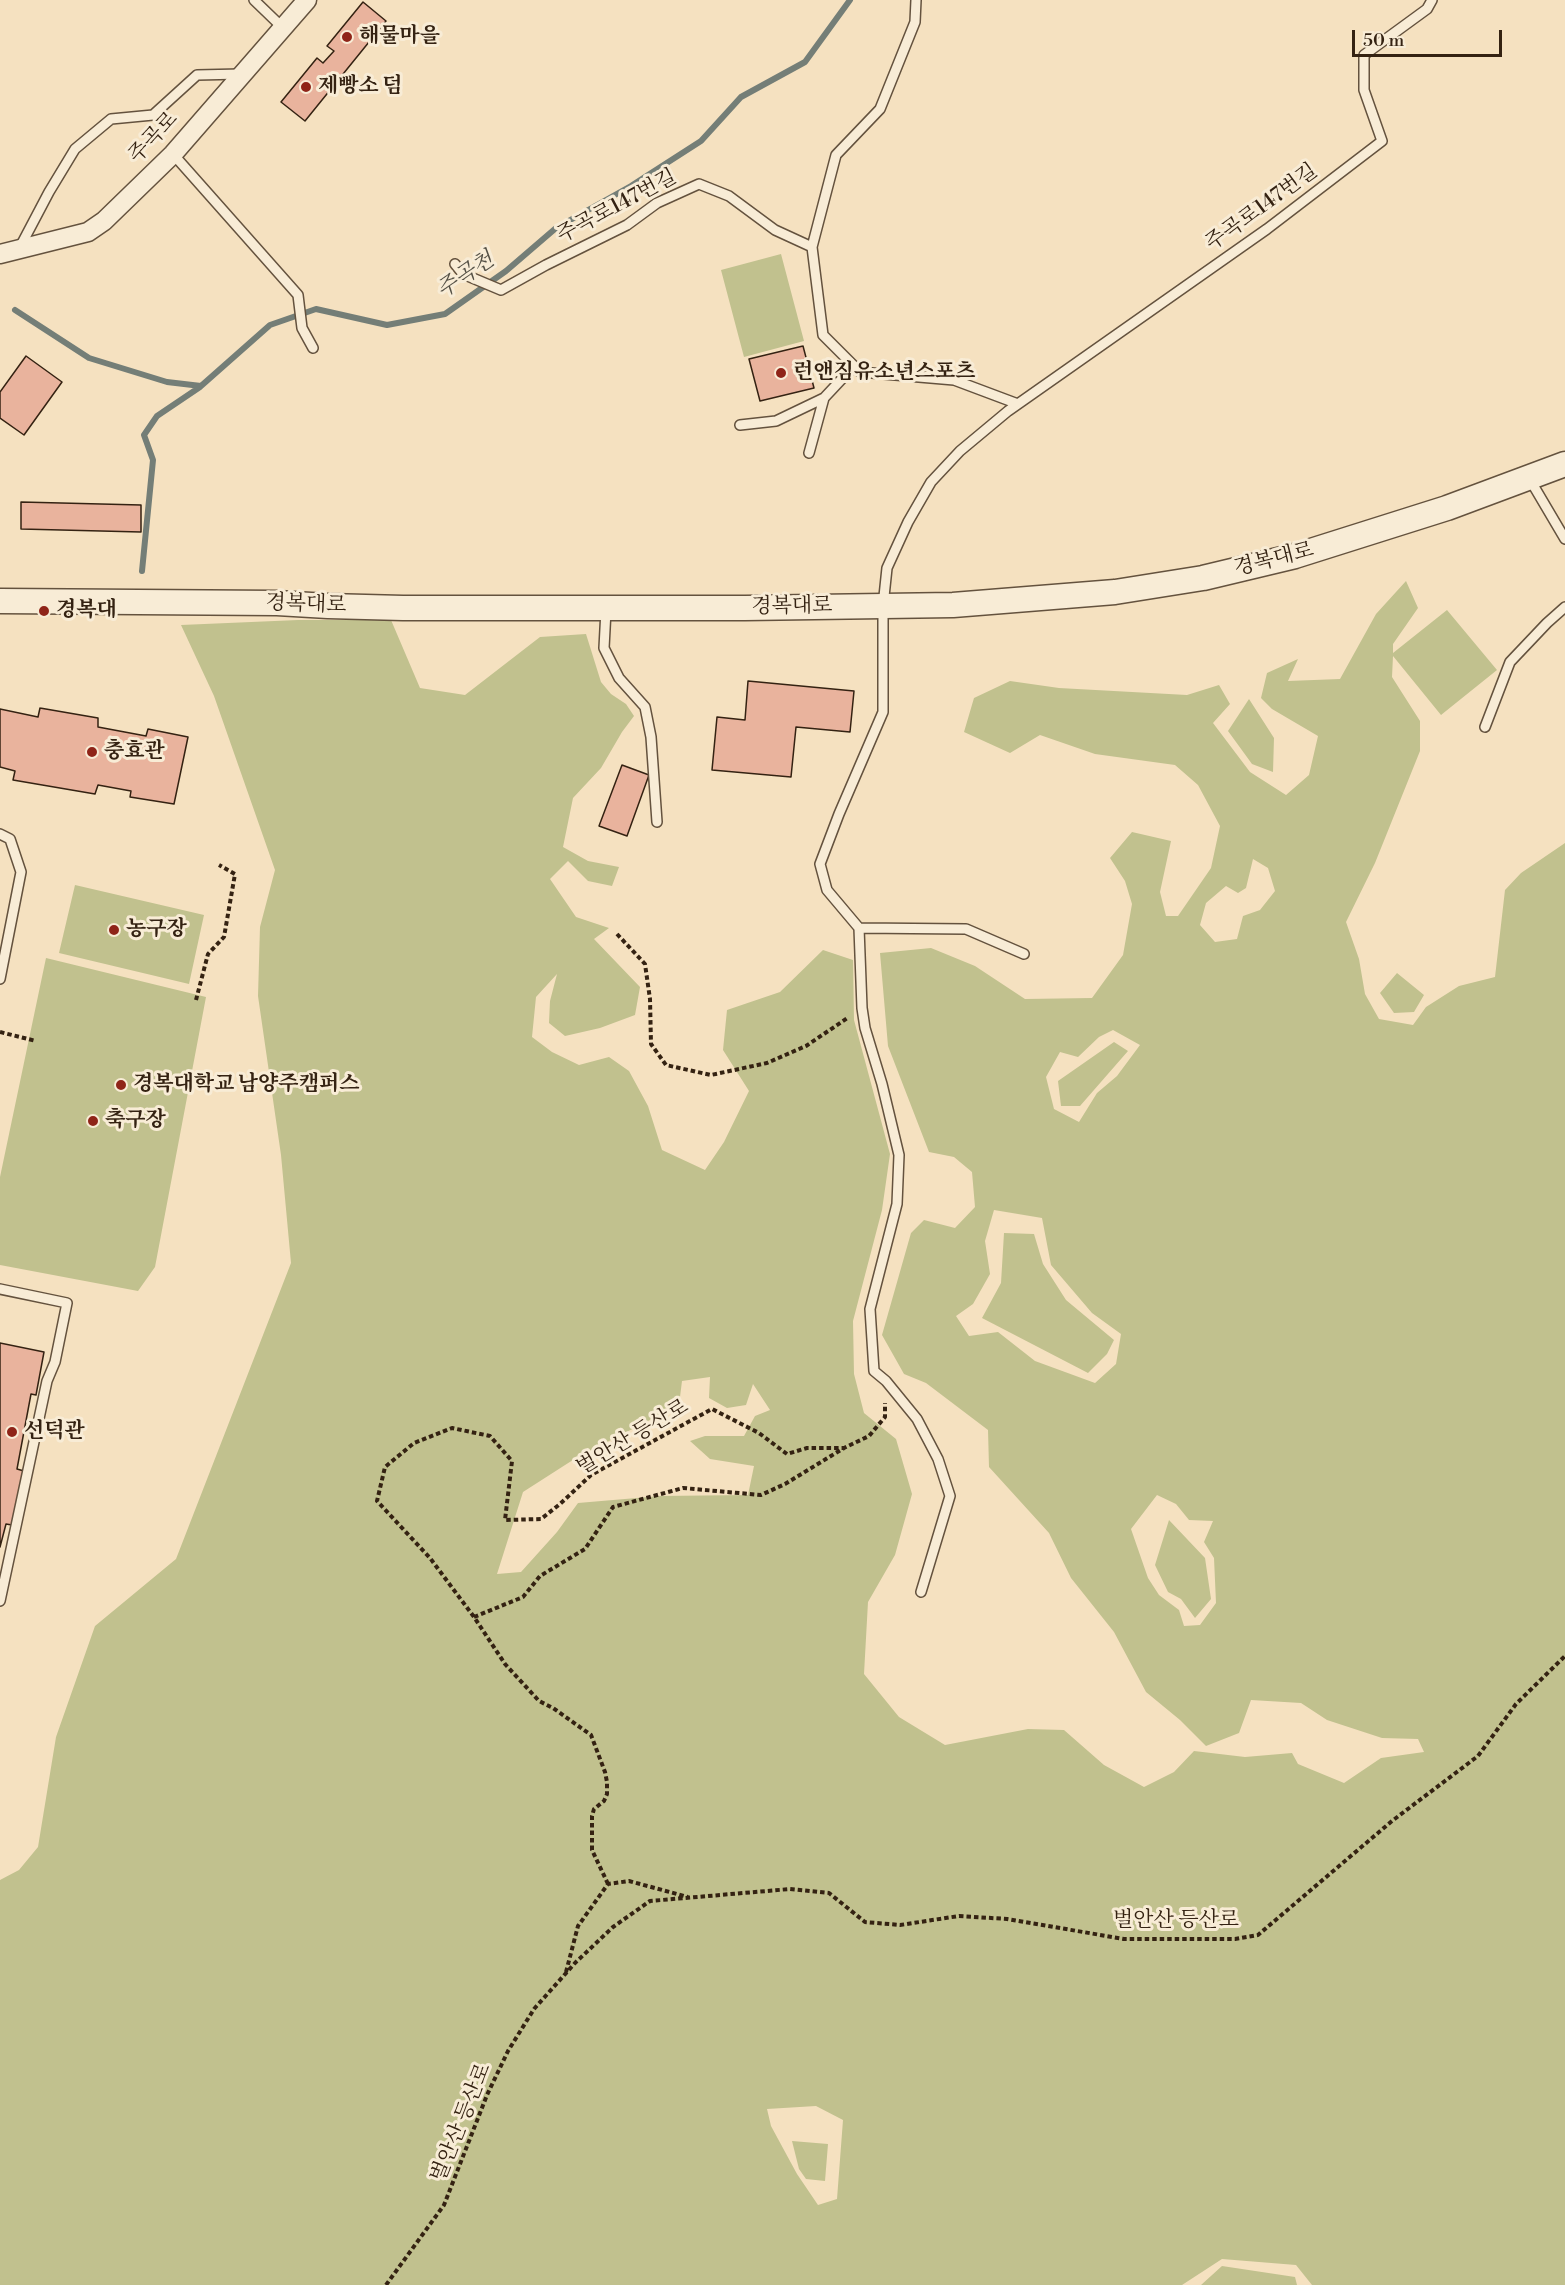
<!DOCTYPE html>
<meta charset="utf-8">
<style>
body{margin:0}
#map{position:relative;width:1565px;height:2285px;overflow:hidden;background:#f5e1c0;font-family:"Libre Bodoni",serif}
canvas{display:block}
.scale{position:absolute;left:1352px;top:30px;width:150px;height:27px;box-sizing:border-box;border:3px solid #342212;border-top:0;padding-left:8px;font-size:18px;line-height:21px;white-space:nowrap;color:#342212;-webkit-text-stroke:4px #f8ecd6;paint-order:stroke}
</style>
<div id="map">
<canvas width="1565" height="2285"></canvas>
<div class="scale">50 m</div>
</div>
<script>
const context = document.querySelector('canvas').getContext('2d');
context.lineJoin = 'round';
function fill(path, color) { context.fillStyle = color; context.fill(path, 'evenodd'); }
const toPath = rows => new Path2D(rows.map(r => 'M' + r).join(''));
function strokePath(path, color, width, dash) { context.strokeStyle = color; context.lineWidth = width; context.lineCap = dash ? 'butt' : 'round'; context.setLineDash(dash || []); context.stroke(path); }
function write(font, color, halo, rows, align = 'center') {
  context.font = font + ' "Libre Bodoni","Noto Serif KR",serif'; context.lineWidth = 6; context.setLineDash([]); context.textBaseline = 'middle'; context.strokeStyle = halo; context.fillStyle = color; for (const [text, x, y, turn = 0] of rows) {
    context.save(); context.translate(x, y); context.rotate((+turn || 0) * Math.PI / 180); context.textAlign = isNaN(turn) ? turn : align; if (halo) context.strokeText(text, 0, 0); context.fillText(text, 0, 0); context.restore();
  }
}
const green = toPath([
 [781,254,804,341,744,357,721,270],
 [1406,581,1418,608,1393,644,1393,653,1447,610,1497,670,1441,715,1393,656,1392,677,1420,721,1420,751,1375,863,1346,922,1359,959,1365,994,1379,1019,1413,1025,1426,1007,1459,986,1495,977,1505,890,1521,873,1565,843,1565,2285,1312,2285,1296,2265,1222,2259,1182,2285,0,2285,0,1880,19,1870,38,1847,56,1737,95,1626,176,1559,291,1263,281,1155,258,996,260,927,275,870,214,696,181,625,298,620,391,620,420,688,465,695,540,637,586,634,601,682,611,694,626,704,634,716,622,732,601,768,573,798,563,847,588,861,619,867,612,886,588,881,568,861,550,879,576,917,609,928,594,939,640,987,635,1015,600,1028,565,1036,549,1023,550,1001,557,974,536,997,532,1037,552,1052,579,1065,609,1057,629,1071,648,1106,662,1150,705,1170,724,1142,749,1091,723,1050,727,1010,780,992,823,950,853,960,854,1020,890,1154,882,1210,853,1321,854,1374,864,1413,896,1439,912,1494,895,1555,868,1602,864,1674,899,1717,945,1745,1028,1729,1064,1730,1104,1765,1144,1787,1174,1772,1194,1751,1245,1757,1292,1753,1298,1764,1344,1783,1381,1758,1424,1752,1418,1739,1382,1738,1327,1720,1301,1703,1251,1700,1239,1733,1206,1746,1180,1720,1146,1692,1114,1632,1071,1578,1049,1533,989,1467,988,1430,926,1383,904,1374,882,1335,911,1233,924,1220,955,1228,975,1207,972,1172,954,1157,929,1152,888,1046,880,953,931,948,975,966,1025,999,1092,998,1123,955,1132,904,1125,881,1110,858,1132,832,1171,841,1160,892,1166,916,1178,916,1211,868,1220,826,1198,785,1175,765,1095,754,1040,735,1010,753,964,732,974,698,1010,681,1059,688,1187,695,1219,685,1230,704,1213,723,1250,772,1286,795,1309,775,1318,736,1272,709,1261,698,1267,673,1298,659,1288,681,1340,679,1376,614],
 [1253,859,1268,868,1275,891,1260,910,1243,916,1237,939,1215,942,1200,925,1206,903,1226,886,1238,893,1246,888],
 [1113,1030,1140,1045,1117,1076,1097,1093,1079,1122,1054,1109,1046,1077,1060,1052,1078,1057,1099,1037],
 [994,1210,1042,1218,1051,1265,1092,1313,1121,1334,1116,1364,1095,1383,1035,1361,998,1332,969,1336,956,1316,973,1304,990,1274,985,1241],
 [710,1377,709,1398,727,1408,746,1405,753,1384,770,1410,755,1416,744,1436,705,1436,690,1441,710,1459,754,1466,748,1495,660,1496,578,1503,557,1532,521,1572,497,1574,523,1492,576,1458,679,1405,682,1381],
 [1157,1495,1176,1504,1189,1520,1213,1521,1204,1542,1214,1558,1216,1603,1200,1625,1184,1626,1179,1610,1159,1595,1148,1578,1131,1529],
 [816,2106,843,2120,837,2199,818,2205,797,2174,771,2126,767,2109],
 [1249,699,1274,738,1273,772,1252,764,1228,731],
 [75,885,204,915,189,984,59,953],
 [46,958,206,997,155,1267,138,1291,0,1265,0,1177],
 [1397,973,1424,995,1414,1012,1394,1013,1380,993],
 [1114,1042,1128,1051,1080,1106,1061,1106,1058,1081],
 [1004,1233,1034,1234,1043,1264,1066,1300,1114,1340,1107,1354,1088,1373,982,1318,1001,1283],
 [1169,1520,1205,1558,1211,1599,1195,1618,1181,1599,1168,1592,1155,1565],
 [792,2141,828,2144,825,2181,806,2179,799,2169],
 [1222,2266,1295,2277,1297,2285,1201,2285]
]);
const stream = toPath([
 [15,310,89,358,167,382,201,386,270,325,316,309,387,325,445,314,506,271,556,228,631,186,701,141,741,97,805,62,850,0],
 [142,571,153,460,144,435,157,416,200,387]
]);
const building = toPath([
 [363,2,386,21,305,121,281,102,317,58,323,63,334,51,327,46,363,2],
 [803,346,814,388,760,401,749,359,803,346],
 [26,356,62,382,24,435,0,418,0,392,26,356],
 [21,502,141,505,141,532,21,529,21,502],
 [748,681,854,691,850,732,796,727,791,777,712,770,717,717,745,720,748,681],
 [40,708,98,718,98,727,146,736,148,729,188,737,174,804,130,797,131,791,98,785,95,794,13,780,15,771,0,767,0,709,38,717,40,708],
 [622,765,649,775,627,836,599,826,622,765],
 [0,1343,44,1352,36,1395,31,1394,17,1469,24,1471,12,1525,6,1524,0,1547,0,1343]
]);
const path = toPath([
 [617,934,645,964,650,999,651,1044,666,1065,711,1075,767,1063,806,1046,849,1017],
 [196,1000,208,954,224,937,235,874,219,865],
 [0,1032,36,1041],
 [474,1617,523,1597,540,1576,585,1549,613,1507,683,1488,761,1495,785,1484,844,1448,869,1436,885,1417,885,1403],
 [608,1884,592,1850,592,1816,594,1809,604,1801,607,1794,607,1782,605,1772,591,1735,553,1708,539,1701,505,1664,474,1617,430,1558,377,1501,385,1467,414,1443,452,1428,490,1436,512,1461,505,1520,541,1519,560,1504,591,1475,712,1409,759,1433,787,1454,807,1448,844,1448],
 [566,1972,578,1926,608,1884,629,1881,688,1897],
 [386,2285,444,2205,487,2095,508,2051,534,2009,575,1963,613,1927,650,1901,790,1889,829,1893,865,1922,900,1925,959,1916,1007,1919,1124,1939,1235,1939,1258,1935,1392,1821,1478,1756,1516,1704,1565,1656]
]);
const service = toPath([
 [254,0,283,28],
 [916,0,915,22,880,109,836,155,812,247,823,335,860,372,954,380,1018,404],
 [173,154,298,295,302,328,313,348],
 [19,249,49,192,75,149,111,119,153,115,197,75,241,74],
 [455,264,463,274,501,290,546,265,627,225,657,203,699,184,729,196,775,230,812,247],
 [740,425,776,421,824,398],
 [809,453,824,398,854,366],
 [1529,478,1565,539],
 [606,610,604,648,619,678,645,707,651,737,657,822],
 [1485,727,1510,662,1547,623,1565,607],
 [0,834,10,839,21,872,0,979],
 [859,928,966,929,1024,954],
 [0,1289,67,1303,55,1362,47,1381,0,1601],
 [921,1592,950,1496,938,1459,917,1419,886,1381,874,1371,870,1309,897,1204,899,1155,882,1084,865,1028,862,1008,859,928,827,890,820,864,839,814,883,712,883,606,887,568,908,522,931,482,960,451,1008,411,1267,229,1382,141,1364,90,1364,55,1427,9,1432,0]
]);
const minor = toPath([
 [0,254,88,232,104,221,173,154,307,0]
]);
const tertiary = toPath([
 [0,601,277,603,328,606,403,608,745,608,953,605,1115,592,1203,578,1295,556,1447,508,1565,464]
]);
const markers = [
 [347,37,6,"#8f2418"],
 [306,87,6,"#8f2418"],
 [781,373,6,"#8f2418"],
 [44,611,6,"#8f2418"],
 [92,752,6,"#8f2418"],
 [114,930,6,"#8f2418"],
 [121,1085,6,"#8f2418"],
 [93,1121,6,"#8f2418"],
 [12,1432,6,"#8f2418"]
];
const poiNames = [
 ["해물마을",359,37],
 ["제빵소 덤",318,87],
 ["런앤짐유소년스포츠",793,373],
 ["경복대",56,611],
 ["충효관",104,752],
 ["농구장",126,930],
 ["경복대학교 남양주캠퍼스",133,1085],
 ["축구장",105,1121],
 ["선덕관",24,1432]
];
const streetNames = [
 ["주곡로",154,138,-47],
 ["주곡로147번길",617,207,-28],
 ["주곡로147번길",1262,208,-36],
 ["경복대로",1274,560,-14],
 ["경복대로",306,605,2],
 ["경복대로",792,607,-1],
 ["벌안산 등산로",633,1438,-31],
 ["벌안산 등산로",1176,1921],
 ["벌안산 등산로",462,2123,-68]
];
const waterNames = [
 ["주곡천",466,276,-34]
];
fill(green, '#c1c18e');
strokePath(stream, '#747e77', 6);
fill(building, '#e9b39d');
strokePath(building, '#342212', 1.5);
strokePath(service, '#64523e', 12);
strokePath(minor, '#64523e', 21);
strokePath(tertiary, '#64523e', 27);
strokePath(path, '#342212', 4, [4.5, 3]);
strokePath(service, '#f8ecd6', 9);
strokePath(minor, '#f8ecd6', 18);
strokePath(tertiary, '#f8ecd6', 24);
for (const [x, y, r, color] of markers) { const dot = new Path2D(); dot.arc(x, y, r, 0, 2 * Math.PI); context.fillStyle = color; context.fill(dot); strokePath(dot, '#f8ecd6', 2); }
write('bold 21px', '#342212', '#f8ecd6', poiNames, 'left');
write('21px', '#342212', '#f8ecd6', streetNames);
write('italic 22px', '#545045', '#f8ecd6', waterNames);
</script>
